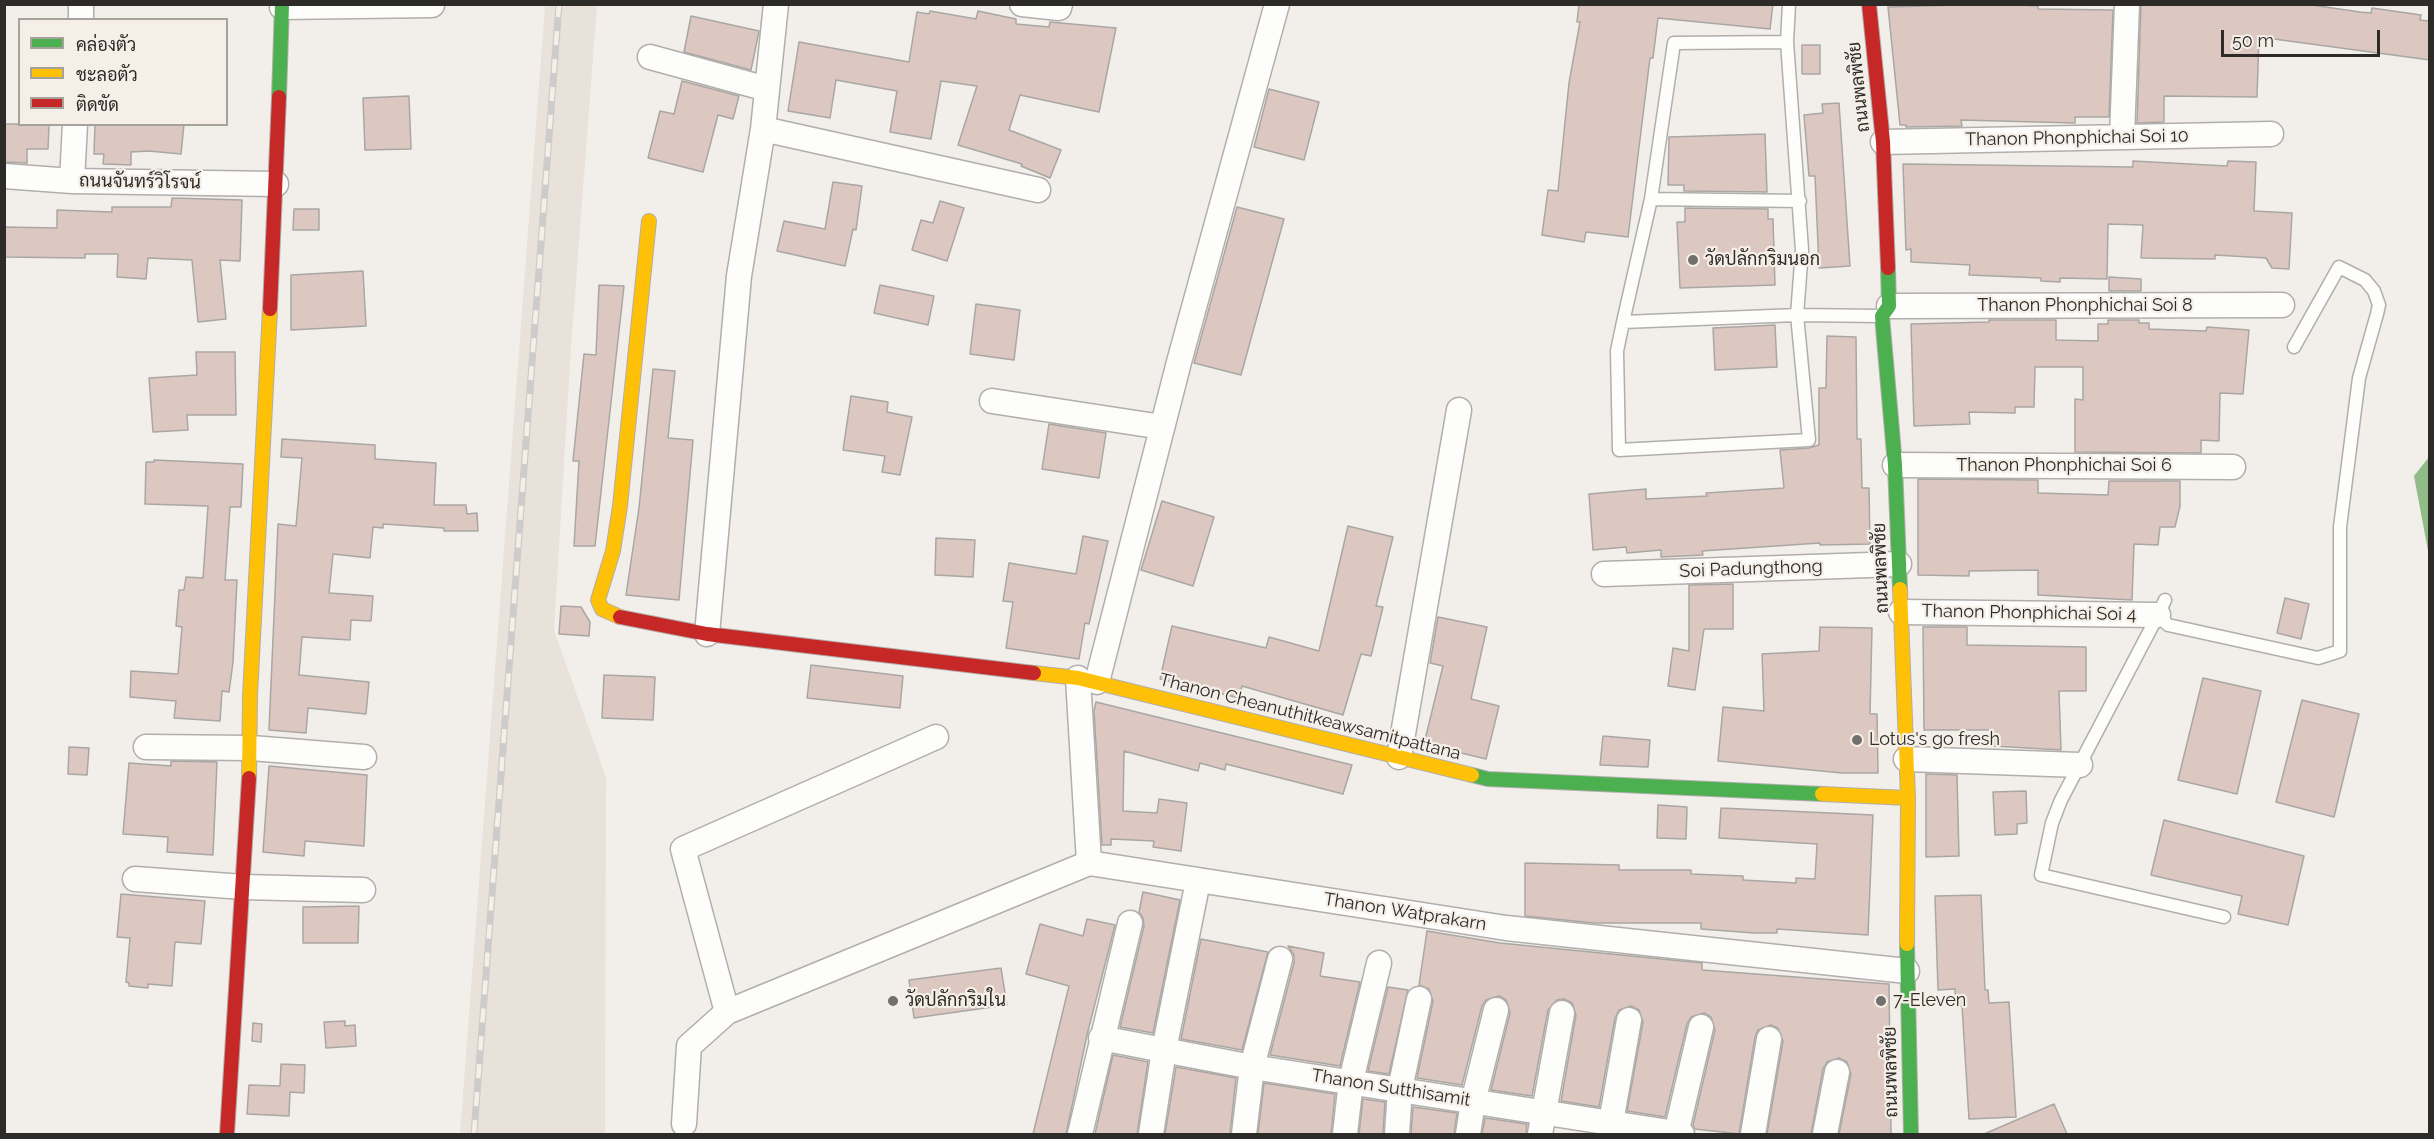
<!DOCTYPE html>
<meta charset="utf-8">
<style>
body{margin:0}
#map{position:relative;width:2434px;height:1139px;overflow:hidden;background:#f2efeb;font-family:Raleway,Sarabun,sans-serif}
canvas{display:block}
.frame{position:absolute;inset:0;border:6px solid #2d2b28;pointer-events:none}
.legend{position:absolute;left:18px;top:18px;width:210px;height:108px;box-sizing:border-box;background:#f5efe8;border:2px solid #a5a19b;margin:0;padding:8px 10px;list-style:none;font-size:18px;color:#2d2b28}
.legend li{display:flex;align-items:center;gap:12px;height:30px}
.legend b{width:30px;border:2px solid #a5a19b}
.scale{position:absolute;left:2221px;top:30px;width:159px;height:27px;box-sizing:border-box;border:3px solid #2d2b28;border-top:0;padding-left:8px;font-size:18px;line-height:21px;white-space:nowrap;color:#2d2b28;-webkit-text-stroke:4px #f5efe8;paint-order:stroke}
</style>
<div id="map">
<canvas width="2434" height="1139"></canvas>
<div class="frame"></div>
<ul class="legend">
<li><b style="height:8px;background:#4caf50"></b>คล่องตัว</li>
<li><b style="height:8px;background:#ffc107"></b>ชะลอตัว</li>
<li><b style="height:8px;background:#c62828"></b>ติดขัด</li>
</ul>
<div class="scale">50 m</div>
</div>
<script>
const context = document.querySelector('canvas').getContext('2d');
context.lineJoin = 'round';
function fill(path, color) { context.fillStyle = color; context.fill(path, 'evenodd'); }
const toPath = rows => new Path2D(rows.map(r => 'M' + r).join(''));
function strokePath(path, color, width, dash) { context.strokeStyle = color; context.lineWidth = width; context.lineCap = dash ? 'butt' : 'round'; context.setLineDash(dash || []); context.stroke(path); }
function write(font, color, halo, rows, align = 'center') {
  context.font = font + ' Raleway,Sarabun,sans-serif'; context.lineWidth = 4.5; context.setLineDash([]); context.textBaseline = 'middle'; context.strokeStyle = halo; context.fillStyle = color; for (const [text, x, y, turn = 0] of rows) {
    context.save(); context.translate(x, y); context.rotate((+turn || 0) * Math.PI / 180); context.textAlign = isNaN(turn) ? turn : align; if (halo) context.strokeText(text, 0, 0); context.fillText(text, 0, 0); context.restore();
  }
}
const built = toPath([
 [545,5,597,5,571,348,554,630,606,777,605,1134,460,1134]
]);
const water = toPath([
 [2429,457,2429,556,2414,476]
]);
const building = toPath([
 [1579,4,1773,4,1770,29,1658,18,1653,58,1650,58,1628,237,1586,232,1584,242,1542,235,1548,190,1558,191,1569,83,1580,22,1577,22,1579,4],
 [1997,4,2038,6,2038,9,2113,10,2109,117,2075,117,2075,123,1961,120,1962,126,1906,127,1906,125,1900,125,1888,7,1997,4],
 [2141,4,2305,4,2360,12,2371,13,2372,8,2421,15,2420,20,2430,21,2430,60,2259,37,2257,97,2164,96,2164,122,2137,123,2141,4],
 [930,11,976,19,978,11,1016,19,1016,24,1049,27,1050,22,1116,28,1099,112,1020,95,1009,130,1061,150,1050,178,1021,166,1022,164,958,145,977,86,941,81,931,139,890,132,897,91,836,80,830,118,788,111,799,42,909,62,917,12,929,14,930,11],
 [691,16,759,31,751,70,684,52,691,16],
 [1802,45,1820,45,1820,74,1802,74,1802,45],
 [682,81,739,96,733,119,718,115,703,172,648,158,660,111,674,114,682,81],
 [1269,89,1319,102,1304,160,1254,147,1269,89],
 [409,96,411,149,365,150,363,98,409,96],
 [1839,103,1850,266,1819,268,1815,176,1809,176,1804,115,1823,113,1822,104,1839,103],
 [4,124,49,124,48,149,27,149,27,163,4,162,4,124],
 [95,124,184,124,181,154,149,151,131,152,131,165,103,164,104,154,94,154,95,124],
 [1765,134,1767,192,1684,191,1684,185,1668,185,1669,137,1765,134],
 [2133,161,2227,166,2228,161,2256,162,2254,211,2292,213,2289,269,2272,268,2266,258,2215,255,2215,259,2141,258,2143,225,2108,224,2107,279,2060,278,2060,282,2041,281,2041,278,1969,275,1970,265,1911,262,1911,249,1906,250,1903,164,2133,167,2133,161],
 [833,182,862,186,856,230,853,229,845,266,777,251,784,221,825,229,833,182],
 [172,198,242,200,240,261,220,260,226,319,198,322,192,260,148,258,146,279,117,277,118,254,85,254,85,258,4,257,4,227,57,228,57,210,112,212,112,207,171,207,172,198],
 [940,201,964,208,947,261,912,250,921,220,933,223,940,201],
 [1237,207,1284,219,1241,375,1194,363,1237,207],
 [1685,208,1768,209,1768,219,1773,219,1775,285,1680,288,1677,222,1685,222,1685,208],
 [294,209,319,209,319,230,293,230,294,209],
 [363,271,366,326,291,330,291,275,363,271],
 [2109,277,2141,279,2141,291,2109,291,2109,277],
 [599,285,624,286,595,546,574,546,579,461,573,461,584,354,596,355,599,285],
 [880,285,934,296,928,325,874,313,880,285],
 [976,304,1020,310,1014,360,970,354,976,304],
 [1989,320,2056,320,2056,340,2098,341,2098,324,2108,324,2108,320,2139,320,2139,323,2149,323,2149,329,2206,331,2207,327,2249,330,2243,394,2220,393,2219,441,2201,440,2201,453,2075,452,2075,399,2083,400,2083,367,2035,367,2034,407,2015,407,2015,413,1969,412,1970,424,1914,426,1911,324,1989,322,1989,320],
 [1775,325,1777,367,1715,370,1713,328,1775,325],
 [1827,336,1856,337,1857,439,1861,439,1862,488,1869,488,1870,544,1820,545,1820,543,1702,551,1703,555,1661,557,1661,550,1627,553,1626,547,1593,550,1589,494,1646,489,1646,499,1707,496,1706,493,1784,488,1780,450,1809,448,1819,445,1819,388,1826,388,1827,336],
 [196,352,235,352,236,415,187,415,188,430,153,432,149,378,197,375,196,352],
 [653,369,675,371,668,438,693,440,679,600,626,595,639,508,653,369],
 [851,396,888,402,887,412,912,417,900,475,882,472,885,456,843,450,851,396],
 [1049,424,1106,433,1099,478,1042,469,1049,424],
 [282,439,375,445,375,459,436,463,434,505,466,505,467,514,477,513,478,531,444,531,444,528,383,524,383,528,373,527,370,558,333,554,329,593,373,596,371,621,351,620,350,640,302,637,299,675,369,682,366,714,308,708,306,733,269,730,278,524,296,526,302,458,281,457,282,439],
 [154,460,243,464,241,507,230,507,225,580,237,580,233,662,229,692,222,691,220,721,174,718,176,701,130,697,131,671,178,674,182,627,176,626,179,590,184,590,186,577,203,578,208,506,145,504,146,462,154,462,154,460],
 [1918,479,2038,480,2038,493,2108,495,2109,481,2180,481,2180,506,2175,527,2160,527,2158,545,2134,544,2132,600,2038,595,2038,570,1969,571,1969,576,1918,575,1918,479],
 [1162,501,1214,517,1193,586,1141,570,1162,501],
 [1348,526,1393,537,1376,606,1383,607,1371,656,1361,654,1343,715,1242,686,1239,698,1160,679,1172,626,1266,648,1269,637,1319,651,1348,526],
 [1083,536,1108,541,1089,624,1085,623,1079,659,1006,648,1013,602,1003,601,1009,563,1076,574,1083,536],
 [936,538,975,540,973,577,935,575,936,538],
 [1733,584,1733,629,1704,629,1695,690,1668,686,1673,648,1689,651,1689,585,1733,584],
 [2285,598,2309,604,2301,639,2277,633,2285,598],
 [561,606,581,607,590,622,589,636,559,634,561,606],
 [1438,617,1487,627,1471,699,1499,706,1486,759,1424,744,1443,666,1430,663,1438,617],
 [1820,627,1872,628,1870,714,1877,714,1878,773,1842,773,1718,761,1723,707,1764,711,1762,654,1819,651,1820,627],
 [1923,627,1967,627,1967,645,2086,647,2086,691,2059,691,2061,750,1993,746,1993,730,1924,730,1923,627],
 [811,665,903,676,900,708,807,698,811,665],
 [604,675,655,677,653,720,602,718,604,675],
 [2203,678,2261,691,2237,794,2178,780,2203,678],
 [2302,700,2359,714,2334,817,2276,802,2302,700],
 [1096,702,1352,765,1343,794,1226,764,1225,770,1200,763,1198,771,1124,751,1123,811,1157,813,1159,799,1187,803,1181,851,1153,847,1154,841,1111,839,1111,845,1102,845,1094,711,1096,702],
 [1603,736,1650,740,1648,767,1600,765,1603,736],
 [69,747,89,748,87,775,68,774,69,747],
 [171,761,217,762,213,855,167,852,168,837,123,834,129,763,171,766,171,761],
 [269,766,367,775,364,846,305,841,304,856,263,852,269,766],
 [1926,774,1957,775,1959,856,1926,857,1926,774],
 [2026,791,2027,823,2017,824,2017,834,1995,835,1993,792,2026,791],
 [1658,805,1687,807,1686,839,1657,838,1658,805],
 [1721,808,1873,815,1868,935,1777,929,1777,933,1754,933,1701,929,1701,923,1594,923,1525,916,1525,863,1619,865,1619,870,1691,870,1691,874,1743,876,1743,880,1796,883,1796,878,1815,879,1817,844,1719,838,1721,808],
 [2164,820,2304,856,2288,925,2238,914,2242,896,2151,875,2164,820],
 [1143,892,1180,900,1153,1033,1120,1027,1144,926,1143,918,1139,912,1143,892],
 [121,894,205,901,201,944,175,942,172,986,148,984,148,988,129,986,129,983,126,982,130,938,117,937,121,894],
 [1981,895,1985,990,1988,990,1989,1003,2009,1002,2016,1117,1969,1119,1962,1006,1956,1007,1955,989,1938,990,1935,896,1981,895],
 [359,906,358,943,303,943,303,907,359,906],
 [1087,919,1115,925,1087,1035,1066,1134,1033,1134,1069,986,1026,974,1040,924,1083,936,1087,919],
 [1427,931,1500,943,1702,963,1702,970,1889,984,1891,1134,1839,1134,1851,1074,1847,1062,1839,1058,1827,1062,1823,1069,1811,1134,1767,1134,1783,1041,1778,1028,1771,1025,1758,1030,1755,1037,1739,1134,1695,1129,1693,1125,1715,1030,1711,1017,1704,1013,1691,1017,1687,1024,1665,1117,1627,1111,1643,1022,1639,1010,1631,1006,1619,1010,1615,1018,1599,1107,1561,1101,1576,1015,1572,1003,1564,999,1557,1000,1548,1010,1532,1096,1491,1090,1510,1013,1506,1000,1499,996,1486,1000,1482,1006,1462,1085,1417,1078,1433,1001,1429,989,1419,985,1427,931],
 [1201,939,1268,952,1242,1050,1181,1039,1201,939],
 [1288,946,1324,953,1320,976,1360,982,1340,1066,1270,1055,1294,963,1294,955,1288,946],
 [1001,968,1007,1005,914,1018,909,980,1001,968],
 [1388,987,1408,990,1389,1074,1368,1071,1388,987],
 [345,1021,345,1026,355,1025,356,1046,326,1048,324,1022,345,1021],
 [253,1023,262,1024,261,1042,252,1041,253,1023],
 [1113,1055,1148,1062,1137,1134,1095,1134,1113,1055],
 [281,1064,305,1065,304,1093,290,1092,289,1116,247,1114,249,1085,280,1086,281,1064],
 [1176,1067,1236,1078,1230,1134,1165,1134,1176,1067],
 [1264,1083,1335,1094,1331,1134,1258,1134,1264,1083],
 [1363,1099,1385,1102,1383,1134,1359,1134,1363,1099],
 [2054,1104,2067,1134,1984,1134,2054,1104],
 [1413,1107,1457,1113,1454,1134,1411,1134,1413,1107],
 [1485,1118,1527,1124,1526,1134,1482,1134,1485,1118]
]);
const lane = toPath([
 [1787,42,1674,43,1651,199,1623,322,1797,315,1882,316],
 [1651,199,1800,201],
 [1623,322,1617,351,1619,450,1809,440,1797,315,1802,250,1787,42,1789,4],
 [2165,600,2158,615,2168,625,2318,658,2340,651,2340,527,2359,378,2377,314,2379,305,2374,291,2365,280,2339,267,2294,347],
 [2158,615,2061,800,2052,823,2041,875,2224,917]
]);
const street = toPath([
 [1022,4,1059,8,1060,4],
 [282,7,432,5],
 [81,20,81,4],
 [650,57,767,89],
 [763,129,1038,190],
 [2122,137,2127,4],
 [1883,142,2271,134],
 [4,176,72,181,276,184],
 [72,181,75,124],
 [1889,306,2282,305],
 [992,401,1162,427],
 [1895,465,2233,467],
 [1604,574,1899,564],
 [1901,612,2158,615],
 [707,634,739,276,763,129,776,4],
 [1078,678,1089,863,1506,928,1907,971],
 [1097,682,1179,362,1277,4],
 [146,747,251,748,364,757],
 [1399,757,1459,410],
 [1906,759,2080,765],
 [135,879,243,887,363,890],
 [727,1012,683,849,936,737],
 [1101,1038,1252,1067,1682,1134],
 [684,1124,689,1046,727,1012,1089,863],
 [1080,1134,1130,923],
 [1151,1134,1164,1050,1198,881],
 [1244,1134,1252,1067,1280,959],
 [1345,1134,1351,1081,1379,963],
 [1397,1134,1400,1089,1419,999],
 [1468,1134,1473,1102,1496,1010],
 [1540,1134,1562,1013],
 [1609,1134,1629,1020],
 [1676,1134,1701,1027],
 [1753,1134,1769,1039],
 [1825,1134,1837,1072]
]);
const fast = toPath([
 [279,97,282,4],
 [1888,268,1889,306,1882,316,1895,465,1900,589],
 [1472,775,1488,779,1822,794],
 [1907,944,1911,1134]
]);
const slow = toPath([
 [1900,589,1908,798,1907,944],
 [620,617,602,609,598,600,613,551,620,506,649,221],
 [1034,673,1078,678,1472,775],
 [249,778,250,696,270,309],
 [1822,794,1908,798]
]);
const jam = toPath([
 [1869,4,1883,142,1888,268],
 [270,309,279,97],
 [620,617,707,634,1034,673],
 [227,1134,249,778]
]);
const rail = toPath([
 [474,1134,559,4]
]);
const markers = [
 [1693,260,6,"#72706c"],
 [1857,740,6,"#72706c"],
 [893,1001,6,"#72706c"],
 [1881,1001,6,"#72706c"]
];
const streetNames = [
 ["ถนนพลพิชัย",1859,87,-96],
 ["Thanon Phonphichai Soi 10",2077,138,-1],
 ["ถนนจันทร์วิโรจน์",140,182,1],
 ["Thanon Phonphichai Soi 8",2085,306],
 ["Thanon Phonphichai Soi 6",2064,466],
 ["ถนนพลพิชัย",1881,568,-92],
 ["Soi Padungthong",1751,569,-2],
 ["Thanon Phonphichai Soi 4",2029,613,1],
 ["Thanon Cheanuthitkeawsamitpattana",1310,717,14],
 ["Thanon Watprakarn",1405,912,9],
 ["ถนนพลพิชัย",1891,1072,-91],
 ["Thanon Sutthisamit",1391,1088,9]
];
const poiNames = [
 ["วัดปลักกริมนอก",1705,260],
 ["Lotus's go fresh",1869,740],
 ["วัดปลักกริมใน",905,1001],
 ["7-Eleven",1893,1001]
];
fill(built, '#e9e2da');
fill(water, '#91bc87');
fill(building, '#dcc8c1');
strokePath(building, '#a9a6a4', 1.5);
strokePath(lane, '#b1aeab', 15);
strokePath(street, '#b1aeab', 27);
strokePath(fast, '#b1aeab', 16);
strokePath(slow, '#b1aeab', 16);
strokePath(jam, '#b1aeab', 16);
strokePath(lane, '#fdfdfc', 12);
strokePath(street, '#fdfdfc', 24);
strokePath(fast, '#4caf50', 14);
strokePath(slow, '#ffc107', 14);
strokePath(jam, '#c62828', 14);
strokePath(rail, '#cdcccb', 7);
strokePath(rail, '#f5efe8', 4.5, [14]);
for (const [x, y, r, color] of markers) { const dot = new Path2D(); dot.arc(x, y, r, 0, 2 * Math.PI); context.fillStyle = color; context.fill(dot); strokePath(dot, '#f5efe8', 2); }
write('18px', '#2d2b28', '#f5efe8', streetNames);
write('18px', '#2d2b28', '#f5efe8', poiNames, 'left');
</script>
